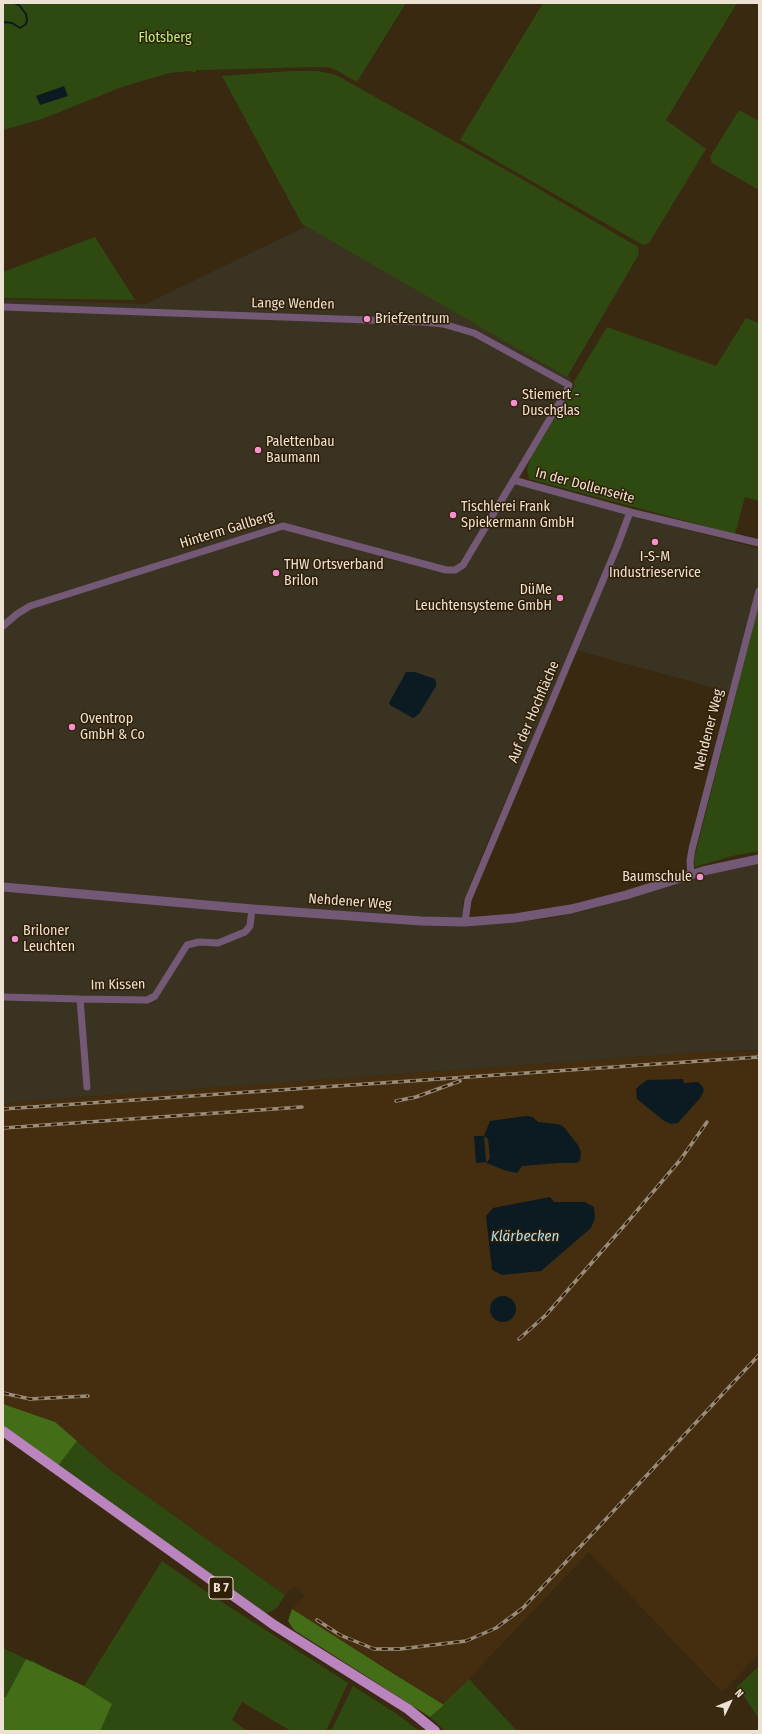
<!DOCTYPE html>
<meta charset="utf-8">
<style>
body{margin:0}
#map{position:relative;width:762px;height:1734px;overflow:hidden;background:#3a2911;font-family:"Fira Sans Condensed",sans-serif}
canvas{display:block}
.frame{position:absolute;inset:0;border:4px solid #ede1d3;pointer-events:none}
.north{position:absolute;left:710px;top:1682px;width:40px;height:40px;-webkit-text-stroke:3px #301f07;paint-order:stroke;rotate:47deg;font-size:11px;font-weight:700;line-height:16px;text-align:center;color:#ede1d3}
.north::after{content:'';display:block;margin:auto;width:14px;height:18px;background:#ede1d3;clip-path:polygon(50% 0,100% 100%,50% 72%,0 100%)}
</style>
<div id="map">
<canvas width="762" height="1734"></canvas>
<div class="frame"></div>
<div class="north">N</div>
</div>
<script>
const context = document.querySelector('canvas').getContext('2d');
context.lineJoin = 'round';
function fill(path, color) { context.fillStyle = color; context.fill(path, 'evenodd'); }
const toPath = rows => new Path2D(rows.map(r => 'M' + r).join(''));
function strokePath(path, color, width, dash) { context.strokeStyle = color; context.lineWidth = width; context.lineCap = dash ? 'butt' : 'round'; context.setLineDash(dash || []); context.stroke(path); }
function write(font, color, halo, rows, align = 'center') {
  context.font = font + ' "Fira Sans Condensed",sans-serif'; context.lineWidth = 3; context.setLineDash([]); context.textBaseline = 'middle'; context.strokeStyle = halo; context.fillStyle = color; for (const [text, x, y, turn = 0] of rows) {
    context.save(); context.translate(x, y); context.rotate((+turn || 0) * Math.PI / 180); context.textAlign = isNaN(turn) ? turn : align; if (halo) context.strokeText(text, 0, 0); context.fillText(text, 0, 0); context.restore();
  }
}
const commercial = toPath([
 [307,226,571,378,508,481,759,549,759,591,733,693,572,649,486,845,462,905,470,925,547,919,596,908,694,877,759,861,759,1050,704,1052,3,1103,3,299,146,304]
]);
const built = toPath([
 [759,1051,759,1654,722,1692,589,1552,444,1705,292,1609,305,1596,301,1592,294,1586,285,1595,109,1469,55,1422,3,1404,3,1103,704,1052]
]);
const green = toPath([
 [3,3,406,3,357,82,338,71,328,67,318,67,200,70,196,70,196,73,190,71,169,73,122,87,42,119,3,130],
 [543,3,737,3,666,120,706,149,649,243,643,245,460,140],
 [290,71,318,71,336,75,522,179,638,247,639,254,567,377,302,224,222,76],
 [739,110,759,121,759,190,712,163,710,157],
 [95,237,135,300,3,298,3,272],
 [746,318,759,323,759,501,745,497,735,534,529,479,527,469,531,457,575,385,573,383,607,327,716,366],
 [759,604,759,851,732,856,695,867,694,859],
 [77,1441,109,1469,285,1595,277,1608,266,1614,57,1467],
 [162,1561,211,1595,348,1683,326,1731,291,1731,242,1702,232,1720,247,1731,3,1731,3,1648,26,1659,24,1663,28,1665,32,1660,76,1686,112,1704,84,1686],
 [759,1666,759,1719,742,1693,736,1688],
 [469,1679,517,1731,445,1731,430,1717],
 [353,1686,397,1714,419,1731,331,1731]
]);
const forest = toPath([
 [3,1404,55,1422,77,1441,57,1467,3,1425],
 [292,1609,394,1674,444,1705,430,1717,294,1630,288,1621],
 [26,1659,84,1686,112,1704,100,1731,3,1731,3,1697,6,1697]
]);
const water = toPath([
 [64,86,68,96,40,105,36,96],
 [406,672,415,672,432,678,435,679,436,682,436,686,419,714,413,718,390,705,389,703],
 [683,1079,684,1083,698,1082,702,1086,704,1090,701,1097,678,1123,671,1124,664,1121,637,1099,636,1089,640,1085,647,1080],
 [526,1116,533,1117,538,1122,557,1124,563,1126,578,1145,581,1152,580,1161,576,1163,558,1163,522,1166,517,1173,507,1171,486,1163,490,1158,488,1139,484,1136,486,1162,476,1163,474,1136,484,1136,490,1121],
 [550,1197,554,1202,585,1202,594,1207,595,1218,591,1228,541,1271,502,1275,492,1270,486,1216,493,1208],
 '490 1309a13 13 0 1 1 26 0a13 13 0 1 1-26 0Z'
]);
const stream = toPath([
 [3,22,12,23,20,28,26,24,27,20,26,14,19,5,15,3]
]);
const minor = toPath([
 [3,307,423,322,443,324,474,333,569,385,567,390,463,565,455,570,446,570,283,526,30,606,17,614,3,626],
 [513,480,630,512,759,543],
 [691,875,690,861,692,849,759,591],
 [465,922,468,900,617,547,630,512],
 [3,997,80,999,87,1087],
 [80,999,147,1000,155,996,187,945,199,942,218,943,245,932,250,926,252,909]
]);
const tertiary = toPath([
 [3,887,252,909,421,921,465,922,515,918,571,909,626,895,703,871,759,859]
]);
const primary = toPath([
 [3,1431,274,1625,408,1709,435,1731]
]);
const rail = toPath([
 [396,1101,416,1097,460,1081],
 [3,1109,759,1057],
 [3,1128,302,1107],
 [519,1339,546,1315,630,1219,681,1159,707,1122],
 [3,1393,30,1399,88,1396],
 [317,1620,340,1635,374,1649,400,1649,466,1641,496,1628,523,1608,759,1355]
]);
const markers = [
 [367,319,4,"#f690d0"],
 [514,403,4,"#f690d0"],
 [258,450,4,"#f690d0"],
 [453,515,4,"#f690d0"],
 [655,542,4,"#f690d0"],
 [276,573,4,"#f690d0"],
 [560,598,4,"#f690d0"],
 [72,727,4,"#f690d0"],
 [700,877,4,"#f690d0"],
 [15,939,4,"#f690d0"]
];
const shields = [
 [221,1588,24]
];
const shieldNames = [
 ["B 7",221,1588]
];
const parkNames = [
 ["Flotsberg",165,38]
];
const streetNames = [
 ["Lange Wenden",293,304,1],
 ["In der Dollenseite",585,486,15],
 ["Hinterm Gallberg",227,530,-17],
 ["Auf der Hochfläche",534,712,-67],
 ["Nehdener Weg",709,730,-76],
 ["Nehdener Weg",350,902,4],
 ["Im Kissen",118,985,-1]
];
const poiNames = [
 ["Briefzentrum",375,319],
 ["Stiemert -",522,395],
 ["Duschglas",522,411],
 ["Palettenbau",266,442],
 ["Baumann",266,458],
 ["Tischlerei Frank",461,507],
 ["Spiekermann GmbH",461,523],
 ["I-S-M",655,557,"center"],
 ["Industrieservice",655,573,"center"],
 ["THW Ortsverband",284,565],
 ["Brilon",284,581],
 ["DüMe",552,590,"right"],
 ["Leuchtensysteme GmbH",552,606,"right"],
 ["Oventrop",80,719],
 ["GmbH & Co",80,735],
 ["Baumschule",692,877,"right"],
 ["Briloner",23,931],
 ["Leuchten",23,947]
];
const waterNames = [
 ["Klärbecken",525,1237]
];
fill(commercial, '#3a3322');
fill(built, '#452e10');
fill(green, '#2e4a11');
fill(forest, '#436d16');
fill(water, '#0c1b22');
strokePath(stream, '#0c1b22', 2);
strokePath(minor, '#745976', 7);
strokePath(tertiary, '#745976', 9);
strokePath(primary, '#ba84be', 10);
strokePath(rail, '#9b8c7a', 3.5);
strokePath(rail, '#301f07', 2, [6]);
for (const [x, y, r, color] of markers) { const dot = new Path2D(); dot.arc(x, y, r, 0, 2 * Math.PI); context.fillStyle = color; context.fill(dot); strokePath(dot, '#301f07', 1.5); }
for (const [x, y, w] of shields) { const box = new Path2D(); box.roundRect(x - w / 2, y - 11, w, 22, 3); context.fillStyle = '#301f07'; context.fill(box); strokePath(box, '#ede1d3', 1); }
write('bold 13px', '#ede1d3', null, shieldNames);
write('14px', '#b6f184', '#301f07', parkNames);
write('14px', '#ede1d3', '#301f07', streetNames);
write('14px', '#ede1d3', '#301f07', poiNames, 'left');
write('italic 15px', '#aedff7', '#301f07', waterNames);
</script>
